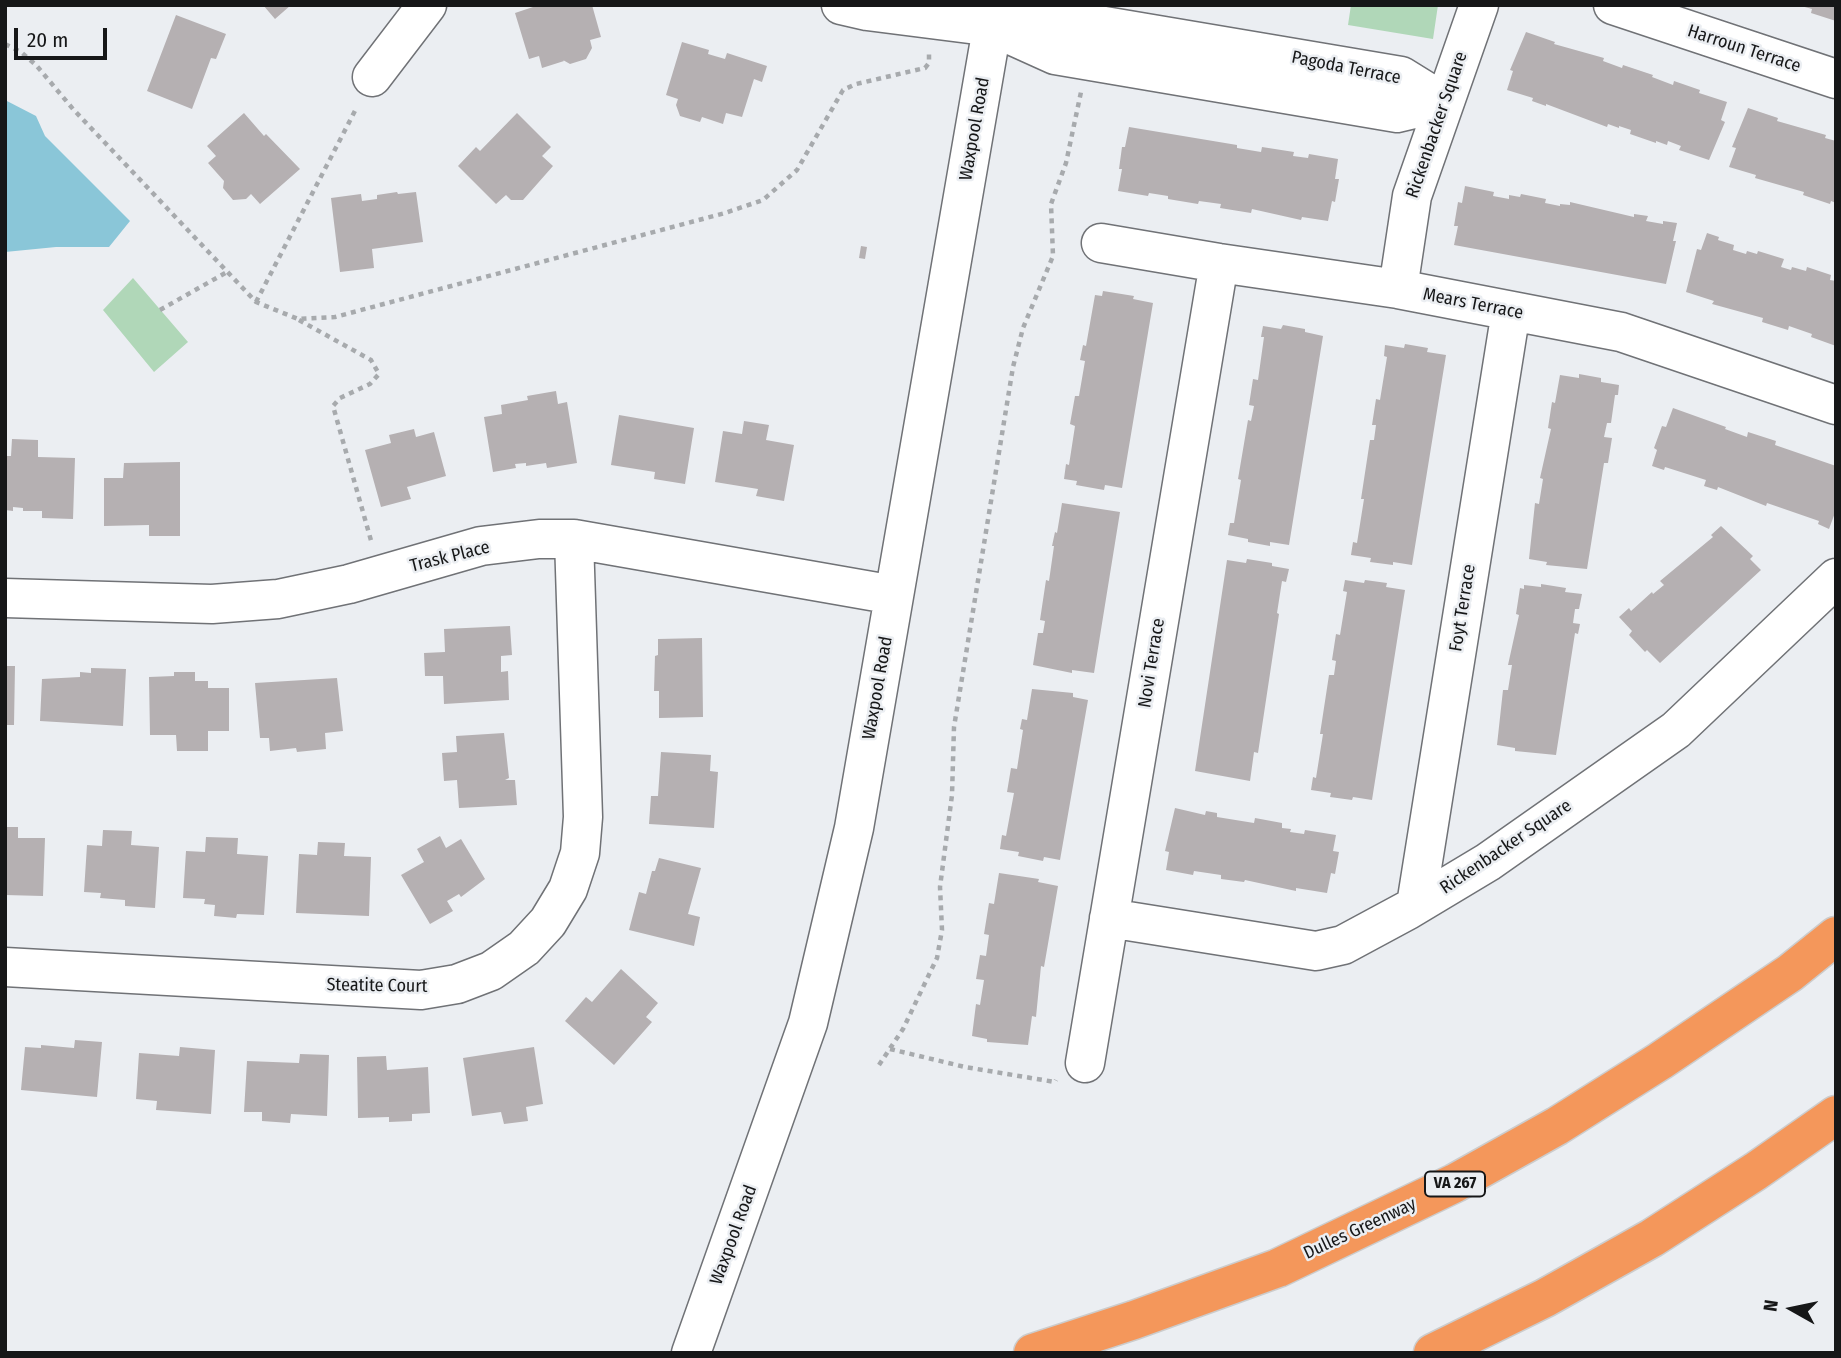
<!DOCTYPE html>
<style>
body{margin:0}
#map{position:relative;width:1841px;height:1358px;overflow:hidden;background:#ebeef2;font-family:"Fira Sans Condensed",sans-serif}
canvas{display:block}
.frame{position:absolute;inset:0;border:7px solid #161718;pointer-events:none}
.north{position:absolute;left:1757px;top:1274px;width:70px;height:70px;-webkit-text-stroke:5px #ebeef2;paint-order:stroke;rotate:279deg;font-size:19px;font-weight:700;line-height:28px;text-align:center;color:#161718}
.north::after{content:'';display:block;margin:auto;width:24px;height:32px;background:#161718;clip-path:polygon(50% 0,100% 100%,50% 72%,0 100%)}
.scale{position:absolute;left:14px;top:28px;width:93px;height:32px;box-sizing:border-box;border:4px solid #161718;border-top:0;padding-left:9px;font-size:21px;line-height:24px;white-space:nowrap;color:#161718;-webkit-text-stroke:5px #ebeef2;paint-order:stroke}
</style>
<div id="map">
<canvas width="1841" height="1358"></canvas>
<div class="frame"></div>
<div class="north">N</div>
<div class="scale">20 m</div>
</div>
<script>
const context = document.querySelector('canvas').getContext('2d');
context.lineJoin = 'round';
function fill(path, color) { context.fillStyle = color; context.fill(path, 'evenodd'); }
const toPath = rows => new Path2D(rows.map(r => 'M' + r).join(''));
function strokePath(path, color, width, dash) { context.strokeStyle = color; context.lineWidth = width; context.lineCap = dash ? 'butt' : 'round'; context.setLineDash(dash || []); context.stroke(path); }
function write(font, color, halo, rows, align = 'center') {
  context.font = font + ' "Fira Sans Condensed",sans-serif'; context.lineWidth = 5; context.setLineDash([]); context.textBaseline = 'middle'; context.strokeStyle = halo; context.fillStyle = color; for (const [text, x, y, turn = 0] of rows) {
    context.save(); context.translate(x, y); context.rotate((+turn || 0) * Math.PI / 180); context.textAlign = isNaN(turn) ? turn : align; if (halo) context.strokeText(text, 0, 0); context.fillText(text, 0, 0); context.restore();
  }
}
const green = toPath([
 [1351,5,1438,5,1433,39,1348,25],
 [133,278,188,342,154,372,103,310]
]);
const water = toPath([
 [5,100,36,116,45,136,130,221,109,247,56,247,5,252]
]);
const building = toPath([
 [263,5,291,5,275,19],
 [539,5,592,5,601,37,590,40,592,48,586,59,570,64,563,60,564,61,542,68,539,56,529,59,515,13],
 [1836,5,1836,21,1811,13,1812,9,1801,6],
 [176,15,226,34,216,59,211,58,192,109,147,91],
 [1526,32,1555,42,1554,44,1604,58,1603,61,1622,68,1623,65,1653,75,1652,77,1673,85,1674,81,1700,90,1699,93,1727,102,1721,120,1725,122,1709,160,1679,150,1681,146,1668,141,1667,145,1656,141,1656,143,1630,134,1631,130,1619,126,1619,128,1608,124,1607,127,1546,104,1546,106,1532,101,1533,98,1507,90,1513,71,1510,70],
 [682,42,709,50,708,54,725,59,727,53,767,66,762,82,754,79,742,117,726,113,723,124,702,117,700,122,680,116,676,105,678,99,666,95],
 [1748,108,1778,118,1777,121,1826,135,1825,138,1836,141,1836,203,1831,201,1830,204,1803,195,1804,192,1755,178,1756,175,1729,167,1736,148,1732,147],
 [244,113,264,136,266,134,300,169,260,204,251,194,246,199,233,200,223,188,224,181,208,163,216,156,207,146],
 [517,113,551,147,542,156,553,166,523,200,511,200,506,195,496,204,458,166,476,147,480,151],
 [1129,127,1237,145,1237,148,1261,152,1262,147,1294,152,1293,156,1308,158,1309,154,1338,159,1335,179,1339,179,1335,202,1332,201,1328,221,1302,217,1301,220,1252,209,1251,213,1220,208,1221,204,1199,201,1198,204,1168,199,1168,196,1149,193,1148,196,1118,191,1122,169,1119,169,1122,147,1125,147],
 [1465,186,1494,192,1493,196,1509,199,1509,195,1520,197,1521,194,1546,199,1545,203,1560,206,1560,204,1570,205,1570,202,1634,217,1634,214,1648,216,1646,221,1663,224,1663,221,1677,223,1673,241,1676,241,1666,284,1454,245,1458,226,1454,226,1458,202,1462,203],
 [397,192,398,194,416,192,423,242,372,249,374,268,340,272,331,198,361,194,362,201,377,199,377,195],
 [1707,233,1719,237,1718,240,1734,245,1733,250,1746,254,1747,251,1757,254,1758,251,1784,259,1781,267,1791,270,1792,267,1806,271,1807,267,1831,275,1830,280,1836,281,1836,346,1811,337,1812,334,1789,326,1788,330,1762,322,1763,318,1712,304,1714,301,1686,292,1697,249,1701,250],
 [861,246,867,247,865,259,859,258],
 [1103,291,1134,296,1133,299,1153,303,1122,488,1105,485,1104,490,1076,485,1077,481,1064,479,1066,464,1069,465,1075,426,1070,424,1075,396,1079,396,1085,361,1080,360,1083,345,1086,346,1095,295,1102,296],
 [1283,325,1305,329,1305,332,1323,336,1289,545,1270,542,1270,546,1248,542,1248,539,1228,535,1230,523,1234,523,1241,480,1238,479,1248,420,1251,421,1254,406,1249,405,1253,379,1258,380,1264,337,1261,337,1263,326,1281,329],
 [1405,344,1428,348,1427,352,1446,355,1412,565,1393,562,1393,565,1370,562,1371,558,1351,555,1353,542,1357,543,1364,499,1361,499,1370,440,1374,440,1376,425,1372,425,1376,399,1380,400,1387,357,1384,356,1385,345,1404,348],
 [1579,374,1601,378,1601,382,1619,385,1618,395,1615,395,1611,423,1607,423,1604,437,1612,438,1608,463,1604,463,1587,569,1546,565,1547,562,1529,559,1535,503,1539,504,1543,479,1540,478,1551,429,1548,428,1552,402,1555,403,1560,375,1579,378],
 [556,391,558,404,567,402,577,463,547,468,546,463,526,466,526,463,515,464,516,468,493,472,484,417,502,414,501,405,528,400,527,396],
 [1673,408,1726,427,1725,429,1747,437,1748,432,1776,441,1775,445,1836,466,1836,510,1829,529,1818,524,1819,521,1767,503,1766,506,1718,487,1717,490,1704,486,1706,480,1665,467,1664,470,1652,466,1657,450,1654,448,1662,426,1666,427],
 [619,415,694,428,685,484,654,479,655,472,611,465],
 [744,421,769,425,766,440,794,445,784,501,756,496,758,489,715,482,723,431,742,434],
 [414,429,416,437,434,432,446,476,407,487,411,499,381,507,365,450,391,443,389,435],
 [12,439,38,440,38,457,75,458,73,519,42,518,42,511,23,511,23,508,13,507,13,511,5,510,5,456,11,456],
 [180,462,180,536,149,536,149,525,104,526,104,478,123,478,124,463],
 [1062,503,1120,512,1094,673,1072,670,1072,673,1033,665,1038,633,1043,633,1045,621,1040,620,1046,580,1049,581,1054,546,1052,546,1055,532,1057,533],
 [1721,526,1753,556,1750,559,1761,570,1660,663,1647,650,1645,652,1629,635,1632,631,1619,617,1629,608,1631,611,1652,592,1653,594,1664,585,1660,581,1713,537,1711,535],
 [1247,559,1272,563,1272,566,1289,569,1286,582,1282,581,1277,613,1279,614,1258,753,1254,752,1250,781,1195,771,1227,560,1246,563],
 [1345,580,1364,583,1365,580,1387,583,1386,587,1405,590,1372,800,1353,797,1352,800,1330,797,1331,793,1311,790,1313,777,1316,778,1323,734,1320,734,1329,675,1334,675,1336,661,1332,660,1336,634,1340,635,1347,592,1343,591],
 [1541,584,1566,588,1565,592,1582,594,1579,609,1575,609,1573,623,1580,624,1578,634,1575,633,1556,755,1515,751,1515,748,1497,745,1503,690,1508,690,1512,665,1508,665,1519,615,1516,614,1520,588,1524,589,1524,585,1541,587],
 [510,626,512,655,501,656,501,672,508,671,509,700,444,704,443,676,425,676,424,653,445,652,444,629],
 [702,638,703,717,659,718,659,691,654,691,655,656,658,655,658,639],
 [5,666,15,666,14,725,5,725],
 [91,668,126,669,123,726,40,721,42,679,80,677,80,672,91,673],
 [174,672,195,672,195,681,208,681,208,688,229,688,229,731,208,731,208,751,177,751,176,735,150,735,149,677,174,676],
 [337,678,343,731,325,733,326,749,297,752,296,748,270,751,269,738,260,738,255,683],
 [1032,689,1073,693,1073,697,1088,700,1060,860,1044,857,1043,861,1018,856,1019,852,1000,849,1002,835,1006,836,1014,793,1007,792,1011,768,1017,769,1023,730,1020,729,1022,719,1027,720],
 [504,733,509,778,505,780,515,780,517,805,459,808,457,780,444,781,442,753,457,752,456,736],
 [661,752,711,755,710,771,718,772,714,828,649,824,651,796,658,796],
 [1175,808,1205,815,1206,811,1217,813,1217,817,1254,823,1255,818,1282,823,1282,828,1291,829,1290,832,1304,834,1305,830,1336,835,1333,851,1339,852,1335,874,1331,873,1327,893,1296,888,1296,891,1245,880,1244,882,1221,879,1221,875,1194,871,1193,875,1166,870,1169,852,1165,851],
 [5,827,18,827,18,838,45,838,43,896,5,895],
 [103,830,132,831,131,845,159,847,155,908,125,906,125,900,100,898,101,893,84,892,87,845,102,846],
 [440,836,446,848,461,839,485,879,461,897,459,894,447,901,453,911,430,924,401,875,424,862,417,849],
 [206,837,238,838,237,854,268,856,264,915,237,914,236,918,214,916,215,905,204,904,205,899,183,898,186,851,205,852],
 [318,842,345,843,344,856,371,857,369,916,296,913,299,854,317,855],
 [659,858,701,868,688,914,700,917,694,946,629,930,639,892,646,894,652,871,655,871],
 [999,873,1039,879,1038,882,1058,886,1044,967,1041,966,1036,1017,1032,1016,1028,1045,987,1042,987,1039,972,1036,976,1004,980,1005,984,980,976,979,980,955,986,956,989,935,984,934,989,903,994,904],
 [621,969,658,1003,646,1017,652,1022,614,1065,565,1021,586,997,592,1002],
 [75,1040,102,1042,97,1097,21,1090,25,1047,41,1048,41,1045,74,1048],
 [180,1047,215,1050,211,1114,156,1110,157,1101,136,1099,139,1053,179,1056],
 [534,1047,543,1104,526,1107,528,1121,504,1124,501,1112,472,1116,463,1058],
 [300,1054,329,1055,327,1116,291,1114,290,1123,262,1121,262,1112,244,1112,247,1061,299,1063],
 [386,1056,387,1070,428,1067,430,1113,412,1114,412,1121,389,1122,389,1117,358,1118,357,1057]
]);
const path = toPath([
 [5,44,21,52,36,65,73,109,256,302,298,319,335,317,725,213,763,200,797,170,843,90,856,84,925,68,929,63,929,52],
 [256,302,357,107],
 [160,310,227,272],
 [299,320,371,360,379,374,370,384,340,398,333,406,372,544],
 [890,1049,965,1067,1055,1082,1056,1080],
 [879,1065,903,1029,937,958,942,930,940,887,952,795,954,727,1013,367,1023,328,1053,256,1051,204,1066,163,1081,92]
]);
const minor = toPath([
 [841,5,867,11,993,27,1059,19,1093,24,1401,76,1443,102],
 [1613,5,1836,79],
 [993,27,1055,55,1397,113,1443,102],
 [372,77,427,5],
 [1101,243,1219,263,1398,289,1621,332,1836,405],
 [1398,289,1412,196,1479,5],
 [5,598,212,604,278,599,349,584,481,546,539,539,574,539,894,595],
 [1416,905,1511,311],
 [1109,918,1316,951,1343,945,1408,910,1488,862,1676,730,1836,578],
 [5,967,421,990,457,984,491,971,524,948,548,922,568,889,580,853,583,817,574,539],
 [1085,1063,1219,263],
 [691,1353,808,1023,854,828,996,5]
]);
const highway = toPath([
 [1033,1353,1134,1320,1278,1268,1455,1183,1557,1126,1660,1061,1790,973,1836,936],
 [1433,1353,1545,1298,1652,1238,1756,1171,1836,1115]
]);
const shields = [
 [1455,1184,60]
];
const shieldNames = [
 ["VA 267",1455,1184]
];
const streetNames = [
 ["Harroun Terrace",1744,49,18],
 ["Pagoda Terrace",1346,68,11],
 ["Rickenbacker Square",1437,125,-71],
 ["Waxpool Road",975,129,-80],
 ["Mears Terrace",1473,304,11],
 ["Trask Place",450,557,-14],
 ["Foyt Terrace",1463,608,-81],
 ["Novi Terrace",1152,663,-81],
 ["Waxpool Road",878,688,-80],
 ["Rickenbacker Square",1506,847,-34],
 ["Steatite Court",377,986,1],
 ["Dulles Greenway",1360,1229,-25],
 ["Waxpool Road",734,1235,-70]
];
fill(green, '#b0d7b8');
fill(water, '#8ac6d8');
fill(building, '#b5b0b2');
strokePath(minor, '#707276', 41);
strokePath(highway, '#ccc', 41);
strokePath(path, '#a7aaad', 4.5, [5, 5]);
strokePath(minor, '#fff', 38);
strokePath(highway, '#f4975b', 38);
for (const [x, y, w] of shields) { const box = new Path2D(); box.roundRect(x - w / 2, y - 12.5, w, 25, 5); context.fillStyle = '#ebeef2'; context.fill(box); strokePath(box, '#161718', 2); }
write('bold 16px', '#161718', null, shieldNames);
write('18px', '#161718', '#ebeef2', streetNames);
</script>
